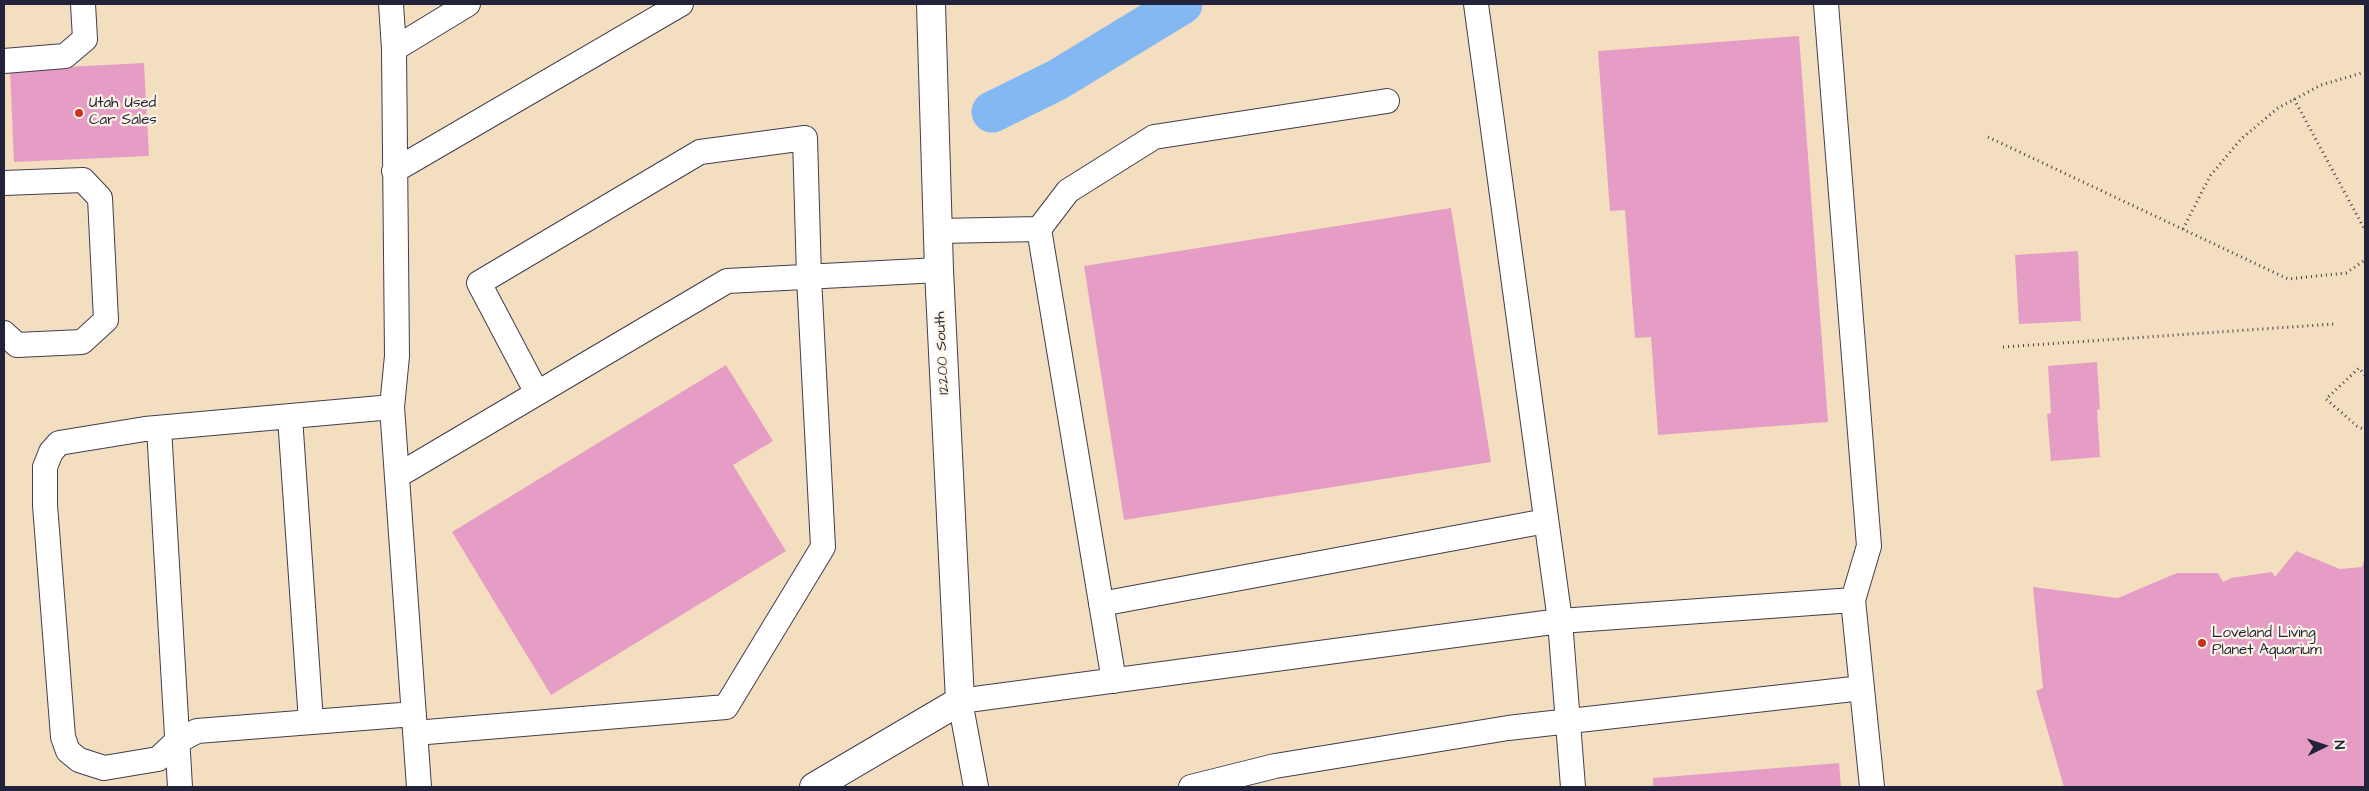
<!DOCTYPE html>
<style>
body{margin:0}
#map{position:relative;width:2369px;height:791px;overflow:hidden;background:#f4dec0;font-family:"Architects Daughter",sans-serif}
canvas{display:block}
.frame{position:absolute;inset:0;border:5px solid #22223b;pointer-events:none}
.north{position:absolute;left:2299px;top:721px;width:50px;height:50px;-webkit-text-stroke:4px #fcf5e5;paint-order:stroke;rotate:86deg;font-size:14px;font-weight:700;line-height:20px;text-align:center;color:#22223b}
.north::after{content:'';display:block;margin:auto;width:18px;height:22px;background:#22223b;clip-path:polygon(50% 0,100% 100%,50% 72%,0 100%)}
</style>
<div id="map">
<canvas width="2369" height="791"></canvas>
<div class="frame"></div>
<div class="north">N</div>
</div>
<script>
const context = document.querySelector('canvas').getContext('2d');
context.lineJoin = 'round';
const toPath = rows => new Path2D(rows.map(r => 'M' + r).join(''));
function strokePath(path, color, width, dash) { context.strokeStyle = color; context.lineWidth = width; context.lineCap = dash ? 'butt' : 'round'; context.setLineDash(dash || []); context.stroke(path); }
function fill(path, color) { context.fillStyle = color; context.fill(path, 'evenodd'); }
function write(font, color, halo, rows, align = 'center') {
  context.font = font + ' "Architects Daughter",sans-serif'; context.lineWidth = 4.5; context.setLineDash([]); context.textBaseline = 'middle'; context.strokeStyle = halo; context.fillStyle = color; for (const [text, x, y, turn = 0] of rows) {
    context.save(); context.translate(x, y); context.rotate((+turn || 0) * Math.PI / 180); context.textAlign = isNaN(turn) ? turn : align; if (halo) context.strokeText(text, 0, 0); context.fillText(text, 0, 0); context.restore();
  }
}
const canal = toPath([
 [992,112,1057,80,1182,4]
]);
const building = toPath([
 [1799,36,1828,422,1658,435,1651,337,1635,338,1625,210,1610,211,1598,51],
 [144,63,149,156,14,162,10,70],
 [1451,208,1491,462,1124,520,1084,266],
 [2078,251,2081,321,2019,324,2015,255],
 [2097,362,2100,409,2097,410,2100,457,2051,461,2047,414,2051,413,2048,366],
 [726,365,773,441,733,465,786,551,551,695,452,532],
 [2296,551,2340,569,2362,567,2365,557,2365,787,2064,787,2036,691,2043,688,2033,587,2118,598,2177,573,2218,573,2223,582,2231,578,2272,572,2275,577],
 [1839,763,1841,787,1653,787,1653,778]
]);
const path = toPath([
 [2294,99,2365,230],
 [1988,137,2288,279,2346,273,2365,260],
 [2183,229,2210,176,2241,139,2278,108,2321,85,2365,72],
 [2003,347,2334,324],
 [2365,375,2359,368,2326,399,2357,426,2365,430]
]);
const service = toPath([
 [391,4,394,49,397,356,392,407,419,787],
 [1476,4,1560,621,1573,787],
 [1826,4,1869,546,1853,600],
 [394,49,468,4],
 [4,61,65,56,85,39,83,4],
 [394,171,681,4],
 [4,183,83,180,100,198,106,320,82,342,17,345,4,333],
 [938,231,1039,229],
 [392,407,145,429,59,443,51,452,45,467,45,505,63,737,68,751,79,760,104,768,158,759,176,742,197,731,414,714],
 [290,417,311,722],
 [159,428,180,787],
 [397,476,727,281,939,270],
 [1101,604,1546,521],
 [1114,681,1039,229,1068,191,1154,137,1387,101],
 [415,733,726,707,823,547,809,277,805,138,700,152,479,283,537,393],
 [976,787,960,701,1560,621,1853,600,1872,787],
 [1191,787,1275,766,1508,728,1862,688]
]);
const minor = toPath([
 [814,787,960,701,939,270,931,4]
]);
const markers = [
 [79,113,5,"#c8321e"],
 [2202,643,5,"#c8321e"]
];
const poiNames = [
 ["Utah Used",89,104],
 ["Car Sales",89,121],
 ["Loveland Living",2212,634],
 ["Planet Aquarium",2212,651]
];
const streetNames = [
 ["12200 South",943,353,-93]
];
strokePath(canal, '#84b8f2', 41);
fill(building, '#e69dc5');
strokePath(service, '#423e4f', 26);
strokePath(minor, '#423e4f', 30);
strokePath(path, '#423e4f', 3, [1, 4]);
strokePath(service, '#fff', 24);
strokePath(minor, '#fff', 28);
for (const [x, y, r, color] of markers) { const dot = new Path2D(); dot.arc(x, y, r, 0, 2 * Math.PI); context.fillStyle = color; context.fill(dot); strokePath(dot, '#fcf5e5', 2); }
write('15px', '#22223b', '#fcf5e5', poiNames, 'left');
write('15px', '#22223b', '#fcf5e5', streetNames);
</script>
